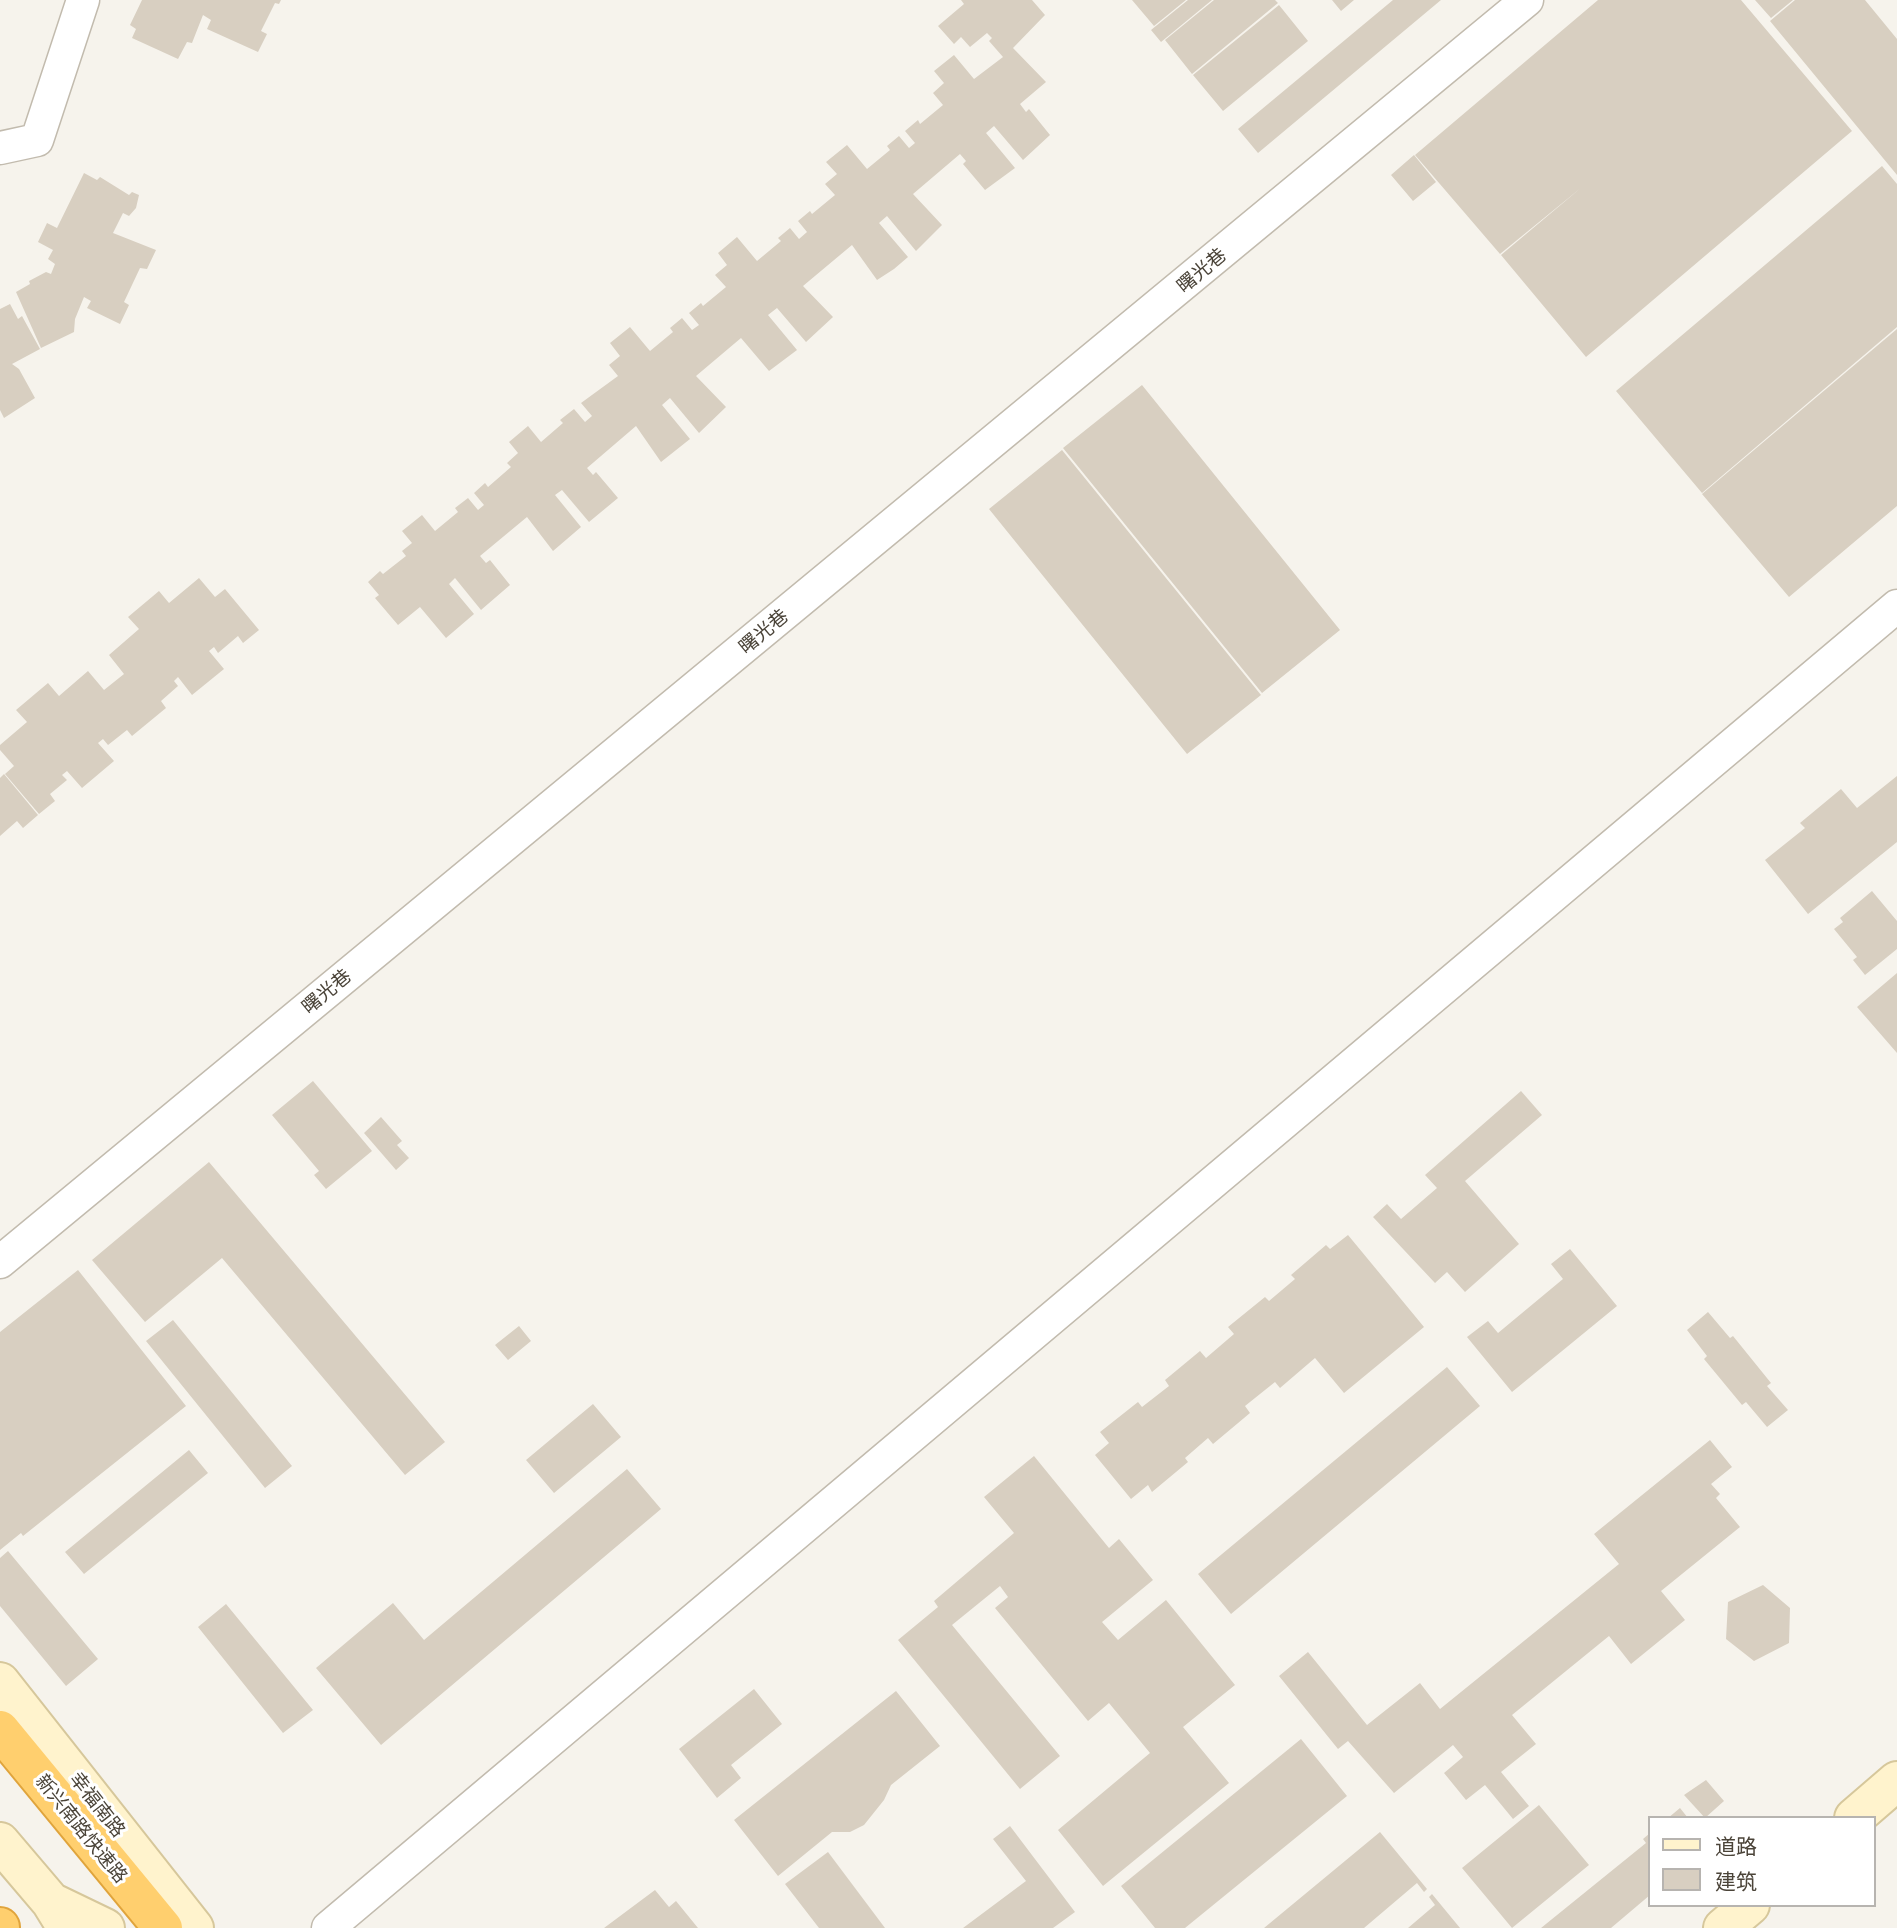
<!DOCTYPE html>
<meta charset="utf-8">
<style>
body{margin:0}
#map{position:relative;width:1897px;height:1928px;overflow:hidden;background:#f6f3ec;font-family:Quicksand,"Noto Sans SC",sans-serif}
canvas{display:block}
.legend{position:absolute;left:1648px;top:1816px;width:228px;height:91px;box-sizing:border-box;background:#fff;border:2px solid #b7b4b0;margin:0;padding:9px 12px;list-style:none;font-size:21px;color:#4b4439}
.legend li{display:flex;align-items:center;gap:14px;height:35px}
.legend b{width:35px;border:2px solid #b7b4b0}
</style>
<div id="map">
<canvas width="1897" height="1928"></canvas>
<ul class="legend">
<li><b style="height:9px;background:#fff3cd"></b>道路</li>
<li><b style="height:19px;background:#d8cfc1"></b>建筑</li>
</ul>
</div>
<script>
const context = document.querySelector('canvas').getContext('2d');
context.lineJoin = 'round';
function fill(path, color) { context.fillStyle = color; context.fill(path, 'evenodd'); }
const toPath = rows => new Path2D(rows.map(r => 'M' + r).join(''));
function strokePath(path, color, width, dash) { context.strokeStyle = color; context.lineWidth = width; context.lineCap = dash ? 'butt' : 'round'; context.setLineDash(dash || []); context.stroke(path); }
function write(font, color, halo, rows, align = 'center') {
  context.font = font + ' Quicksand,"Noto Sans SC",sans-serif'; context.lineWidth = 6; context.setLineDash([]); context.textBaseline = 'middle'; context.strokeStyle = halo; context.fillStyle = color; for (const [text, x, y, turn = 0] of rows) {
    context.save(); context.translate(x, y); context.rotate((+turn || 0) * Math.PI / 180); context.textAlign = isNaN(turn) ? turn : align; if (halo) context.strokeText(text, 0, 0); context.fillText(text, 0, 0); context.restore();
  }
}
const building = toPath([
 [142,0,281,0,279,4,275,3,261,31,267,34,258,52,207,29,211,20,203,15,192,43,187,42,178,59,132,38,136,29,130,25],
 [961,0,1032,0,1045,15,1013,48,1046,82,1020,104,1026,112,1029,109,1050,135,1023,160,994,126,986,133,1015,168,985,190,963,164,966,161,960,154,913,194,942,225,916,251,887,216,879,223,908,257,894,269,877,280,852,245,803,286,833,317,806,342,777,308,768,315,797,350,769,371,741,338,696,376,726,407,699,433,670,398,662,405,690,439,661,462,636,426,587,468,593,475,596,472,618,498,589,522,562,490,555,495,581,527,553,551,527,517,480,556,486,563,490,560,510,585,481,610,455,578,449,584,474,614,446,638,420,607,398,625,375,598,379,595,368,582,380,571,383,574,406,556,402,551,412,543,402,531,422,515,435,531,458,512,455,508,468,498,478,510,484,505,474,493,485,483,488,487,511,467,507,463,518,453,509,442,528,426,541,442,563,423,560,420,574,409,585,422,592,416,581,403,618,376,609,365,620,356,610,343,630,327,650,351,673,332,670,328,682,318,692,330,699,325,689,313,701,303,703,306,726,287,715,275,727,265,718,253,737,237,757,261,781,241,778,238,790,228,799,239,807,232,798,221,810,211,812,214,835,195,825,184,837,174,826,162,847,145,867,169,890,150,887,146,899,136,909,148,915,143,905,131,918,120,920,124,943,105,933,93,944,83,934,71,954,55,974,79,1003,57,989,41,992,38,987,33,970,47,961,37,954,44,938,26,964,4],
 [1132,0,1186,0,1154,26],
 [1188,0,1212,0,1161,42,1151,30],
 [1214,0,1275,0,1278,3,1192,74,1165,40],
 [1332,0,1354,0,1341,11],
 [1393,0,1441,0,1258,153,1238,129],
 [1598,0,1741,0,1852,131,1586,357,1501,255,1582,187,1500,254,1415,155],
 [1755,0,1793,0,1771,18],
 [1795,0,1865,0,1897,39,1897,175,1770,21],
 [1279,5,1308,41,1223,111,1193,75],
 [1414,155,1436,182,1413,201,1391,175],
 [1882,166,1897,184,1897,327,1702,493,1616,391],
 [84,173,97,180,100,177,129,195,132,192,139,195,136,208,129,216,123,213,113,233,156,250,147,269,140,268,124,302,129,305,120,324,87,308,91,301,84,297,75,319,74,332,41,348,16,292,30,284,29,281,46,272,51,274,55,264,48,259,53,250,38,242,47,223,57,228],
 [10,304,18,319,22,316,40,349,12,364,19,369,35,398,4,418,0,410,0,309],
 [1897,329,1897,506,1789,597,1702,494],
 [1142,385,1340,630,1262,693,1063,448],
 [1062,450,1261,695,1187,754,989,509],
 [199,578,215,597,225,589,259,630,243,643,238,636,218,653,214,647,209,651,224,669,192,695,178,677,174,681,178,686,161,701,166,708,132,736,127,730,108,745,103,739,98,743,114,761,82,788,67,771,62,775,67,780,50,794,55,801,39,814,5,774,14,766,0,750,0,745,27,722,16,710,48,683,59,696,88,671,104,690,124,674,109,655,139,629,128,617,159,591,169,603],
 [4,774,38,815,23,828,17,821,0,836,0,778],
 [1897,776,1897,842,1808,914,1765,860,1805,828,1800,823,1841,789,1857,808],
 [1872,891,1897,921,1897,949,1865,975,1853,960,1857,957,1834,929,1843,922,1840,918],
 [1897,973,1897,1053,1857,1007],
 [313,1081,372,1151,326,1189,314,1175,319,1171,272,1115],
 [1521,1091,1542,1115,1465,1181,1519,1244,1465,1292,1447,1272,1435,1283,1373,1217,1387,1204,1401,1219,1437,1188,1425,1175],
 [381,1117,402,1141,397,1145,409,1158,396,1170,364,1133],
 [209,1162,445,1442,405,1475,222,1258,145,1322,92,1260],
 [1348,1235,1424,1327,1344,1393,1315,1358,1280,1388,1275,1382,1245,1406,1250,1413,1213,1444,1208,1438,1185,1458,1188,1462,1152,1492,1148,1485,1131,1499,1095,1455,1109,1443,1100,1432,1138,1402,1142,1407,1169,1386,1165,1380,1200,1351,1206,1358,1234,1334,1228,1327,1265,1297,1269,1301,1295,1279,1291,1275,1326,1245,1330,1249],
 [1570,1249,1617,1306,1512,1392,1467,1337,1488,1321,1498,1333,1563,1279,1551,1264],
 [78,1270,186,1406,23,1536,21,1533,0,1550,0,1332],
 [1708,1312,1730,1338,1733,1336,1771,1383,1767,1386,1788,1410,1767,1427,1746,1402,1742,1405,1704,1359,1707,1356,1687,1330],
 [173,1320,292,1466,265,1488,146,1341],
 [519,1326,531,1341,508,1360,495,1345],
 [1447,1367,1480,1406,1231,1614,1198,1574],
 [593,1404,621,1437,554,1493,526,1460],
 [1710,1440,1732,1467,1711,1484,1720,1494,1716,1498,1740,1527,1661,1591,1685,1620,1631,1664,1609,1636,1512,1715,1536,1744,1501,1772,1529,1806,1513,1819,1485,1785,1466,1800,1444,1773,1463,1757,1453,1745,1394,1793,1348,1741,1338,1749,1279,1676,1308,1652,1367,1725,1420,1683,1440,1709,1619,1564,1594,1534],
 [189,1450,208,1473,84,1574,65,1552],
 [1034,1456,1109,1548,1119,1539,1153,1580,1102,1622,1118,1640,1166,1600,1235,1685,1183,1727,1229,1783,1103,1886,1058,1830,1150,1753,1109,1703,1088,1721,995,1608,1008,1597,1000,1586,952,1625,1060,1756,1020,1789,898,1640,938,1607,934,1601,1014,1533,984,1497],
 [627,1469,661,1509,381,1745,316,1668,393,1603,424,1640],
 [8,1551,98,1659,66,1686,0,1606,0,1558],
 [1763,1585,1790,1608,1789,1643,1754,1661,1726,1639,1728,1602],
 [226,1604,313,1710,283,1733,198,1627],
 [754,1689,782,1724,731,1765,741,1778,717,1798,679,1749],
 [896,1691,940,1746,891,1785,884,1800,864,1825,850,1832,832,1832,778,1876,734,1820],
 [1301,1739,1347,1796,1185,1928,1155,1928,1121,1886],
 [1706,1780,1724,1801,1705,1818,1684,1795],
 [1539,1805,1589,1865,1512,1928,1462,1868],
 [1680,1808,1688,1818,1668,1818],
 [1010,1826,1075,1912,1053,1928,963,1928,1026,1881,993,1839],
 [1380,1832,1427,1889,1424,1892,1417,1883,1364,1928,1264,1928],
 [1650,1833,1650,1895,1611,1928,1541,1928,1646,1843,1643,1839],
 [828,1852,885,1928,819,1928,785,1884],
 [655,1890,669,1907,676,1901,698,1928,604,1928],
 [1432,1894,1460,1928,1408,1928,1435,1905,1429,1897]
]);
const street = toPath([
 [0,148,37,140,83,0],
 [0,1262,1527,0],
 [328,1928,1897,606]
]);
const secondary = toPath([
 [0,1682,194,1928],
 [1854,1818,1897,1781],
 [0,1842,51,1902,67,1928],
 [51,1902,105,1928],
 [1723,1928,1750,1905]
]);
const highway = toPath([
 [0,1730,163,1928],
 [0,1927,0,1928]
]);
const streetNames = [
 ["曙光巷",1202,271,-40],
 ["曙光巷",764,632,-40],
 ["曙光巷",327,992,-40],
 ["幸福南路",97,1805,52],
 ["新兴南路快速路",81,1829,51]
];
fill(building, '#d8cfc1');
strokePath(street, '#c2bbae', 35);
strokePath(secondary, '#d6c79b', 42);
strokePath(highway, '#e0a43c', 42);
strokePath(street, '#fff', 32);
strokePath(secondary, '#fff3cd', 38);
strokePath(highway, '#ffcf6e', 38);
write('19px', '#4b4439', '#fff', streetNames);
</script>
